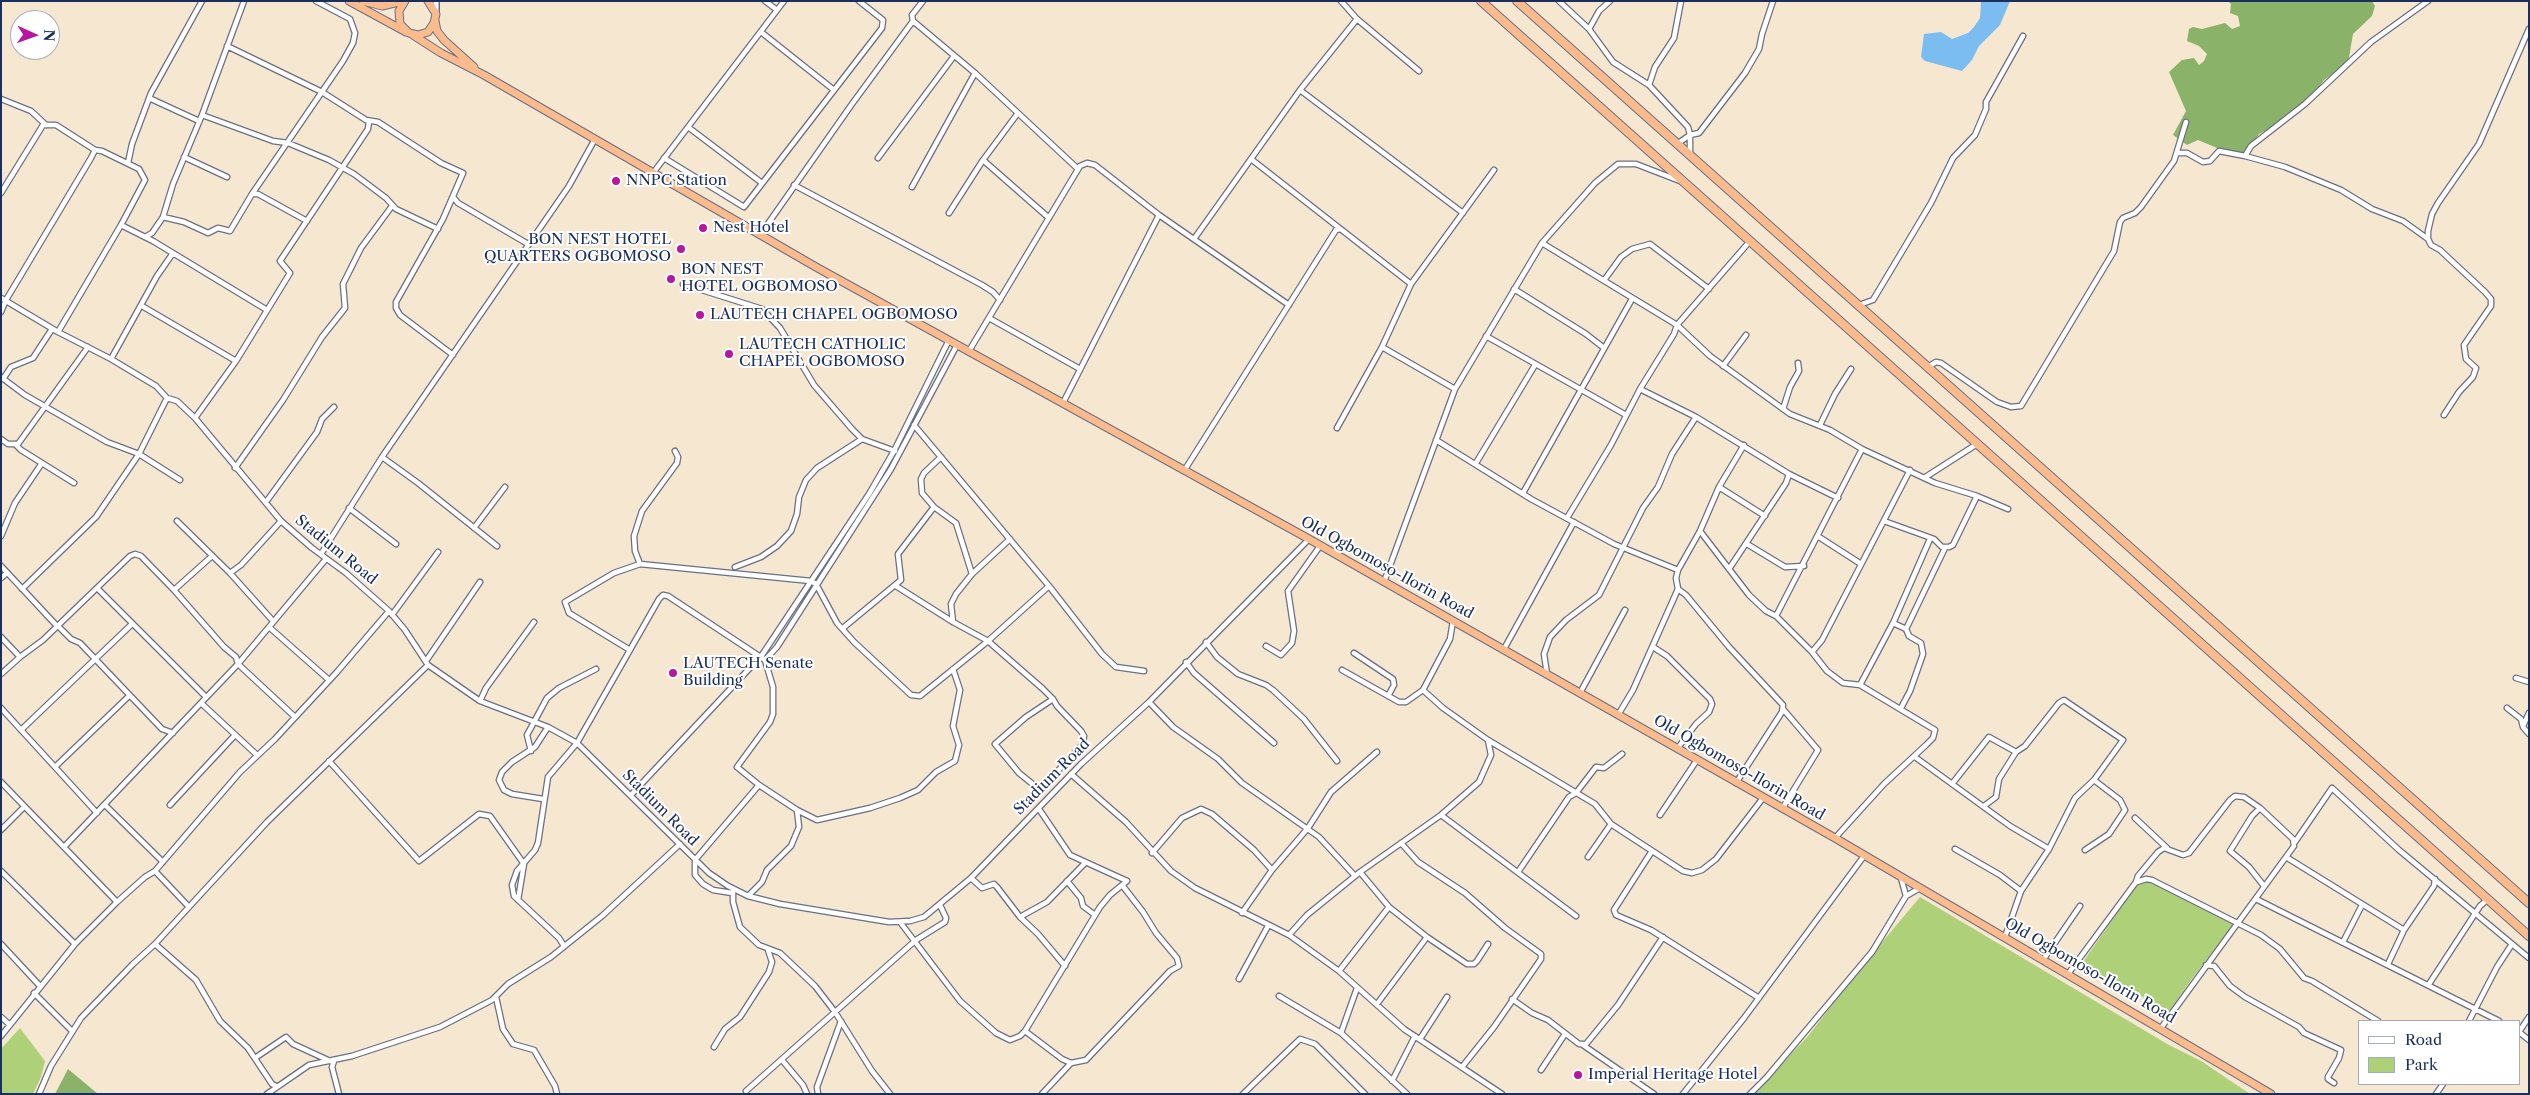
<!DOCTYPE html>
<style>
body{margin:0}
#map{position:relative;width:2530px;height:1095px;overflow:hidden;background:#f6e7d0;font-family:"Libre Caslon Text",serif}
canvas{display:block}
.frame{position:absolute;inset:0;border:2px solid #1b2f5e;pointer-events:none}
.legend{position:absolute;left:2358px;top:1020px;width:162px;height:65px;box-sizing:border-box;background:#fff;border:1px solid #a4acbf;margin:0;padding:6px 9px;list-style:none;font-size:15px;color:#1b2f5e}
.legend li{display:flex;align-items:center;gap:10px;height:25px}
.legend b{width:25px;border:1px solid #a4acbf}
.north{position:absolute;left:10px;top:10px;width:50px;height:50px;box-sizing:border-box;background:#fff;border:1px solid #a4acbf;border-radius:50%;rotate:92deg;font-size:14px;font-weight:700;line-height:20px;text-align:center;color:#1b2f5e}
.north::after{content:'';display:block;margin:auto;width:18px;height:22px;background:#b5179e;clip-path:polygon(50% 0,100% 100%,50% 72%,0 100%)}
</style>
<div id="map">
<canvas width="2530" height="1095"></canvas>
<div class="frame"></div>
<ul class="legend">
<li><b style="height:6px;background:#fff"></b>Road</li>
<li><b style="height:14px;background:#aed079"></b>Park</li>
</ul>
<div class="north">N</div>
</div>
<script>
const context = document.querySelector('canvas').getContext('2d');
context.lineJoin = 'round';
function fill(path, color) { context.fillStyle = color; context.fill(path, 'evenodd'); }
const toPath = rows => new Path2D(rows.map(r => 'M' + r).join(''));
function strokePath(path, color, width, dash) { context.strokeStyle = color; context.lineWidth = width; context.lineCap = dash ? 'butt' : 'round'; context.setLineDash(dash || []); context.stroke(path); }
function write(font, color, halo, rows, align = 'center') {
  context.font = font + ' "Libre Caslon Text",serif'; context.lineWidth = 4; context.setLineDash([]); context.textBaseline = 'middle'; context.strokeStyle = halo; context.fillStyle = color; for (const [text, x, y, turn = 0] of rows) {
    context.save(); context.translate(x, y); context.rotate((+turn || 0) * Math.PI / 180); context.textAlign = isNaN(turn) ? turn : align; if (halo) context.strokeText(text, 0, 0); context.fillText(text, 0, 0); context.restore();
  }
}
const green = toPath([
 [2147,881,2230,922,2233,925,2188,984,2170,1011,2081,965,2134,888,2139,883],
 [1920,897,2169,1045,2201,1061,2250,1094,1753,1094,1809,1035,1853,977],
 [20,1028,45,1061,41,1077,33,1094,1,1094,1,1049]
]);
const forest = toPath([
 [2228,1,2372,1,2375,6,2372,16,2353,34,2348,63,2324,80,2314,94,2274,126,2259,134,2245,154,2222,150,2198,140,2187,145,2173,135,2186,111,2169,72,2182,60,2194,58,2199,65,2204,61,2207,54,2199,46,2187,41,2189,29,2193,27,2202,29,2225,23,2232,29,2240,26,2238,16,2230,13,2231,4],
 [68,1069,98,1094,55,1094]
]);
const water = toPath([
 [1981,1,2010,1,2000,25,1979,46,1972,60,1962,71,1925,61,1921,57,1924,34,1941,32,1952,39,1968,33,1974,27,1980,18]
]);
const minor = toPath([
 [765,1,777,10],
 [923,1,912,15,913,21,975,73,1078,169],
 [1341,1,1357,19,1419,71],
 [1559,1,1589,29,1613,62,1649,85],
 [1681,1,1674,38,1655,67,1649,85,1688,127,1690,135,1690,156],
 [1589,29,1599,11,1610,1],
 [761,32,834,90],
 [227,46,322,92,366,120,378,122,441,163,463,173,443,219,396,302,396,308,400,315,453,355],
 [1300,90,1463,213],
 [149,98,199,121],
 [1,99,31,111,46,125],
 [202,115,273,141,288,143,329,160,354,174,386,198,396,209,438,229],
 [688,127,762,183],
 [1677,144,1690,135,1699,133,1745,73,1759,49,1762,34,1773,1],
 [2178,153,2187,153,2203,162,2210,161,2219,151,2245,156,2251,146,2305,104,2371,42,2428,1],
 [2245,156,2285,167,2341,190,2372,209,2403,221,2428,239],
 [184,157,227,177],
 [664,158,744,207,882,28,883,20,859,1],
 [878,158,954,56],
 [1251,159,1411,284],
 [983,160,1049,218],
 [128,163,132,144,151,93,202,1],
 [653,173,784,1],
 [794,185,982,285,993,292,1000,300],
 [912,187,975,73],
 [1,193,43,125,56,125,95,150],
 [252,194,258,194,307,221],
 [453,197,458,203,528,244],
 [949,213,983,160,1018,113],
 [163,217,184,222,208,233,218,228,230,231,252,194,343,61,353,43,355,33,350,19,316,1],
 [121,225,153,241,267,310],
 [760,235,852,104,913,21],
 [145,237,152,233,163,217,173,184,202,115,244,1],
 [1194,239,1300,90,1357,19],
 [1542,243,1677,325,1710,356,1790,414,1830,430,1862,449,1935,483,1977,496,2008,509],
 [1605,279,1621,257,1632,249,1650,244,1709,289],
 [683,284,762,309,780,328,814,385,852,429,862,439,895,451],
 [1514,289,1586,334,1604,348],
 [1,298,58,332,111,359,156,386,167,398,177,401,195,418,281,521,312,548,346,573,389,611,405,630,428,665,480,701,548,727,577,743,709,873,728,886,748,896,780,904,889,922,910,921,924,917,971,878,1081,764,1149,702,1309,539],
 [1859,305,1873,300,1931,203,1953,158,1975,135,1986,109,1986,102,2023,36],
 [142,306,236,361],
 [1,312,6,300,91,158,95,150,102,151,139,169,145,180,121,225,58,332],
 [989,318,1080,369],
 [1486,336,1626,415],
 [1382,347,1455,389],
 [969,351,1080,166,1087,163,1095,165,1159,215,1289,305],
 [111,359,157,276,173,253],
 [1723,366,1746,335],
 [1928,367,1936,362,1941,363,1997,402,2011,407,2021,406,2114,251,2120,222,2123,218,2135,213,2141,207,2174,161,2186,122],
 [1,377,25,395,107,442,139,454,180,480],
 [3,379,11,367,33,358,52,329],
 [1640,389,1696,417,1789,474,1786,483,1729,569],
 [1063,403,1159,215],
 [1783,409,1790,387,1799,371,1798,363],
 [2444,415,2459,392,2473,377,2476,368,2466,359,2464,345,2491,306,2491,299,2485,292,2440,250,2431,245,2428,239,2428,231,2432,214,2438,203,2479,144,2529,29],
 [195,418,236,361,290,273,280,261,368,129,369,121],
 [914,425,1049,586,1102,654,1116,667,1144,671],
 [1820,425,1835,394,1851,369],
 [1337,428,1382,347,1411,284,1494,170],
 [1,439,8,444,18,444,88,347],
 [1436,440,1531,499,1614,544,1678,570],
 [15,444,21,450,74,483],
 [382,457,418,483,497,546],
 [941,457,924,473,921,479,922,493,934,507,956,523,972,574],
 [1476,463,1535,365],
 [235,468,283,400,322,337,345,308,343,284,361,248,392,206],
 [1184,471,1336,230,1340,229],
 [1789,474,1838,498],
 [1924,478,1977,444],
 [1719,487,1765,516],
 [1523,493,1632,299],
 [266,502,317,432,322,419,334,407],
 [349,508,396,544],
 [1567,518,1611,445,1640,389,1674,334,1677,325,1750,241],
 [177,521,230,573,273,621],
 [1884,521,1934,539,1942,547,1949,547,1953,545,1977,496],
 [474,528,505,487],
 [1700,531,1749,595,1766,611,1776,616,1812,652,1827,671,1843,683,1860,685,1935,730,1933,738,1926,745,1884,784,1835,838],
 [1,536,15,503,42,463],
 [1819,537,1861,564],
 [1747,544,1785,567,1804,566],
 [321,554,382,457,569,186,595,139],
 [640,564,635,551,634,536,642,511,677,463,678,457,675,451],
 [1,566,57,626],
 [735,567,761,557,777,546,791,531,797,514,799,497,806,480,817,468,862,439],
 [230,573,241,565,281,521],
 [1,578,7,573],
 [1384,582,1455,389,1542,243,1595,183,1618,164,1636,164,1680,181],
 [896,586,953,622,988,641,1043,689,1053,699,1057,706,1081,731,1084,736,1083,744,1040,790,1019,773,995,744,1026,717,1053,699],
 [97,588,206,697],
 [22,589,96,517,139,454,167,398],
 [1678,589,1686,595,1729,647,1783,705,1782,712,1736,783],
 [174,590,212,556],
 [392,615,438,552],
 [1776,616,1862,449],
 [953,622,951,604,956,594,972,574,1010,539],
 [1893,623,1906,629],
 [58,626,71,639,80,643,162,729,173,733],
 [269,627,329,680],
 [843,628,901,580,898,554,934,507],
 [1,637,20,657],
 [1206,642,1217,657,1238,674,1266,685,1273,690,1304,719,1337,761],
 [1266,646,1281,655,1292,643,1294,631,1288,591,1320,546],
 [1653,647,1667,656,1710,699,1712,704,1709,712,1696,724,1677,749],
 [1504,649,1574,522],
 [630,650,569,613,565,602,614,573,640,564,811,581,816,584,837,623,854,642,911,695,920,696,988,641,1049,586],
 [1812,652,1822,640,1910,470],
 [1354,653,1393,679,1394,685,1388,696],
 [765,660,777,647,891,469,957,345],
 [426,661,480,582],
 [1186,662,1194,673,1274,743],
 [1342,670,1399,702,1406,702,1423,690,1450,639,1453,621],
 [1,674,20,657,43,640,130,556,135,554,141,556,174,590,224,647,236,657,238,664,295,717],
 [1547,674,1544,654,1550,637,1566,620,1599,595,1643,508,1658,487,1672,454,1696,417],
 [2516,678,2529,682],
 [1860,685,1894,621,1930,539],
 [1423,690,1443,708,1488,740,1595,804,1611,824,1683,871,1692,873,1702,870,1716,859,1763,798],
 [1580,693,1625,610],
 [480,701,486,688,534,622],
 [1149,702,1173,727,1218,759,1242,783,1319,837,1355,876],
 [201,703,257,755],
 [1,708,97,813],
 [1901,708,1910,691,1923,654,1921,643,1909,636,1906,629,1945,548],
 [2507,708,2521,719,2523,727,2529,734],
 [1618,715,1633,690,1678,589,1676,578,1678,570,1700,531,1719,487,1744,445],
 [2523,726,2529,713],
 [21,730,132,624],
 [531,751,527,735,547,698,559,688,596,669],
 [1915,757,2010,826,2049,849],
 [329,761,419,861,479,814,490,816,524,864,518,900],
 [56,766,129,696],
 [1071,774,1126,822,1171,871,1195,888,1289,935,1339,971,1404,1029,1502,1094],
 [1,782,117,902],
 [1952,784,1989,737,2016,752,2025,746,2059,703,2064,700,2123,740,2094,780,2075,798,2049,849,2021,891,2005,937],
 [631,795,762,655,869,494,894,451,949,340],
 [543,799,512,794,504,790,499,780,502,772,512,762,535,747,548,727],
 [105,805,163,862],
 [170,805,235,735],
 [1984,806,1996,797,1999,779,2016,752],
 [2260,808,2252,816,2230,851,2249,867,2264,886],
 [1039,809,1070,855,1127,881],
 [1782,809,1818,750,1783,709],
 [1441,815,1576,916],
 [1660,815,1697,760],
 [2135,818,2167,848],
 [1,830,24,807],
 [2295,842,2332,788,2399,850,2529,958],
 [1401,843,1418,862,1465,893,1505,928,1541,954,1541,959,1494,1027,1462,1067],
 [64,847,238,664,326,559],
 [1955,849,2000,875,2021,891],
 [2085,850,2109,834,2125,810,2120,800,2094,780],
 [1652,851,1614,910,1616,915,1651,930,1759,998],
 [1152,853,1182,818,1201,809,1212,814,1254,850,1272,870],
 [1588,857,1611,824],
 [2286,857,2404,930],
 [1,871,75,944],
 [155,871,189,907],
 [1360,872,1389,907,1427,937,1467,964,1474,964,1477,961,1488,944],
 [1518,872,1569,797,1576,793,1596,767,1604,768,1622,754],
 [971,878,982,888,994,884,997,887,1020,917,1038,934,1065,966],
 [1901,878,1906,896],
 [1067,881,1081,898,1083,906,1095,915],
 [2137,882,2146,879,2152,880,2261,935,2280,949,2304,978,2312,981,2378,1021],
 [733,890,733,902,740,927,759,945,780,953,815,986,835,1012,872,1071,890,1094],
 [732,893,713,890,703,884,695,875,695,860,759,785,797,810,817,820,870,808,900,798,918,790,936,772,955,761,959,745,953,726,960,690,953,669],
 [748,896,762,882,767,870,791,846,799,827,797,810],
 [2256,899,2499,1021],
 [1242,913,1272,870,1308,828,1331,792,1377,752],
 [1020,917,1047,902,1085,863],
 [900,922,960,1001,996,1033,1010,1040,1020,1036,1025,1031,1100,907,1110,895,1127,881],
 [1289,935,1307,915,1360,872,1441,815,1479,782,1491,755,1488,740],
 [2343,942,2362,905],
 [1,944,40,986],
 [155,944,196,980,220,1021,248,1048,272,1084,276,1086],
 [564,946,559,938,514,896,512,885,517,871,535,850,538,843,548,777,577,743,659,599,663,595,668,596,765,660,773,687,773,714,770,722,737,767,759,785],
 [2043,960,2080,906],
 [2388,964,2404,930,2434,886,2435,879],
 [2206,965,2214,966,2230,986,2245,997,2299,1027,2304,1033,2341,1050,2339,1058,2328,1077,2328,1079,2334,1083],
 [1339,971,1389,907],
 [2068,974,2136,882,2138,876,2158,852,2164,848,2183,855,2189,853,2230,800,2235,796,2244,797,2260,808,2293,839,2294,846,2161,1028],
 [1239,979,1268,926],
 [2429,984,2480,906,2488,899],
 [34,993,71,1030],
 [1279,996,1341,1033,1407,1094],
 [496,997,503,1029,513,1044,534,1050,555,1086,557,1094],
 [1512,999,1532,1013,1548,1020,1579,1044,1586,1044,1618,1005,1663,937],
 [1377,1004,1427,937],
 [1,1017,10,1025],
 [2469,1021,2497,967,2512,944],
 [1025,1031,1062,1059,1071,1063,1086,1060,1170,971,1179,966,1177,958,1156,933,1143,912,1122,885],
 [2519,1032,2529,1017],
 [2519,1032,2529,1040],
 [1341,1033,1357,988],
 [1,1036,75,944,117,902,145,877,155,871,240,772,275,739,337,672,389,611],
 [1420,1039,1447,997],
 [1583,1045,1654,1094],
 [714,1047,725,1029,740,1017,769,972,772,962,768,950],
 [255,1058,286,1037,293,1044,330,1061],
 [782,1060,803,1085,807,1094],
 [334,1061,332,1067,339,1094],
 [1541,1070,1565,1034],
 [1392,1081,1415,1036],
 [746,1091,916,940,945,922,946,918,940,905],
 [39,1094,51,1066,81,1018,133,964,155,944,267,822,428,665],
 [267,1094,309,1065,352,1056,440,1027,492,1000,508,984,551,957,602,916,680,844],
 [818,1094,817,1087,841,1021],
 [1042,1094,1071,1063],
 [1243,1094,1300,1039,1315,1044,1365,1094],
 [1683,1094,1744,1018,1864,856],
 [1750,1094,1767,1077,1872,952,1906,896,1920,888],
 [2436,1094,2443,1084]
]);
const tertiary = toPath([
 [436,13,436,1]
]);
const trunk = toPath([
 [349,1,406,32],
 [363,1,382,6,403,1],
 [405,1,399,11,400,24,409,33,418,35,428,32,434,23,436,14,428,1],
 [435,21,437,31,444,40,474,67],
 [413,35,441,53,484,75,816,267,1309,539,1835,838,2271,1094]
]);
const motorway = toPath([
 [1481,1,2529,936],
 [1517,1,2529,903]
]);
const markers = [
 [616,181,5,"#b5179e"],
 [703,228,5,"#b5179e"],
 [681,249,5,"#b5179e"],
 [671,279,5,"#b5179e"],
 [700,315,5,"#b5179e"],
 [729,354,5,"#b5179e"],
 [673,673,5,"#b5179e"],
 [1578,1075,5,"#b5179e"]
];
const poiNames = [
 ["NNPC Station",626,181],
 ["Nest Hotel",713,228],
 ["BON NEST HOTEL",671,240,"right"],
 ["QUARTERS OGBOMOSO",671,257,"right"],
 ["BON NEST",681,270],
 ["HOTEL OGBOMOSO",681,287],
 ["LAUTECH CHAPEL OGBOMOSO",710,315],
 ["LAUTECH CATHOLIC",739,345],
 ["CHAPEL OGBOMOSO",739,362],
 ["LAUTECH Senate",683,664],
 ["Building",683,681],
 ["Imperial Heritage Hotel",1588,1075]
];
const streetNames = [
 ["Stadium Road",336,550,39],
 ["Old Ogbomoso-Ilorin Road",1387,568,29],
 ["Old Ogbomoso-Ilorin Road",1739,768,30],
 ["Stadium Road",1052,777,-45],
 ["Stadium Road",660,808,45],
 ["Old Ogbomoso-Ilorin Road",2090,971,30]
];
fill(green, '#aed079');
fill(forest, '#8ab269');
fill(water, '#7cbdf1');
strokePath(minor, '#686f86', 7);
strokePath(tertiary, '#686f86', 8);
strokePath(trunk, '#686f86', 9);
strokePath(motorway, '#686f86', 10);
strokePath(minor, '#fff', 4.5);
strokePath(tertiary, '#fff', 5);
strokePath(trunk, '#fbbb8c', 7);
strokePath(motorway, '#fbbb8c', 8);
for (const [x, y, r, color] of markers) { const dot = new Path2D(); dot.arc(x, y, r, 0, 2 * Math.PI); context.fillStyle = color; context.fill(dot); strokePath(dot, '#fff', 2); }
write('15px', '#1b2f5e', '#fff', poiNames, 'left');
write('15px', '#1b2f5e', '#fff', streetNames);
</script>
